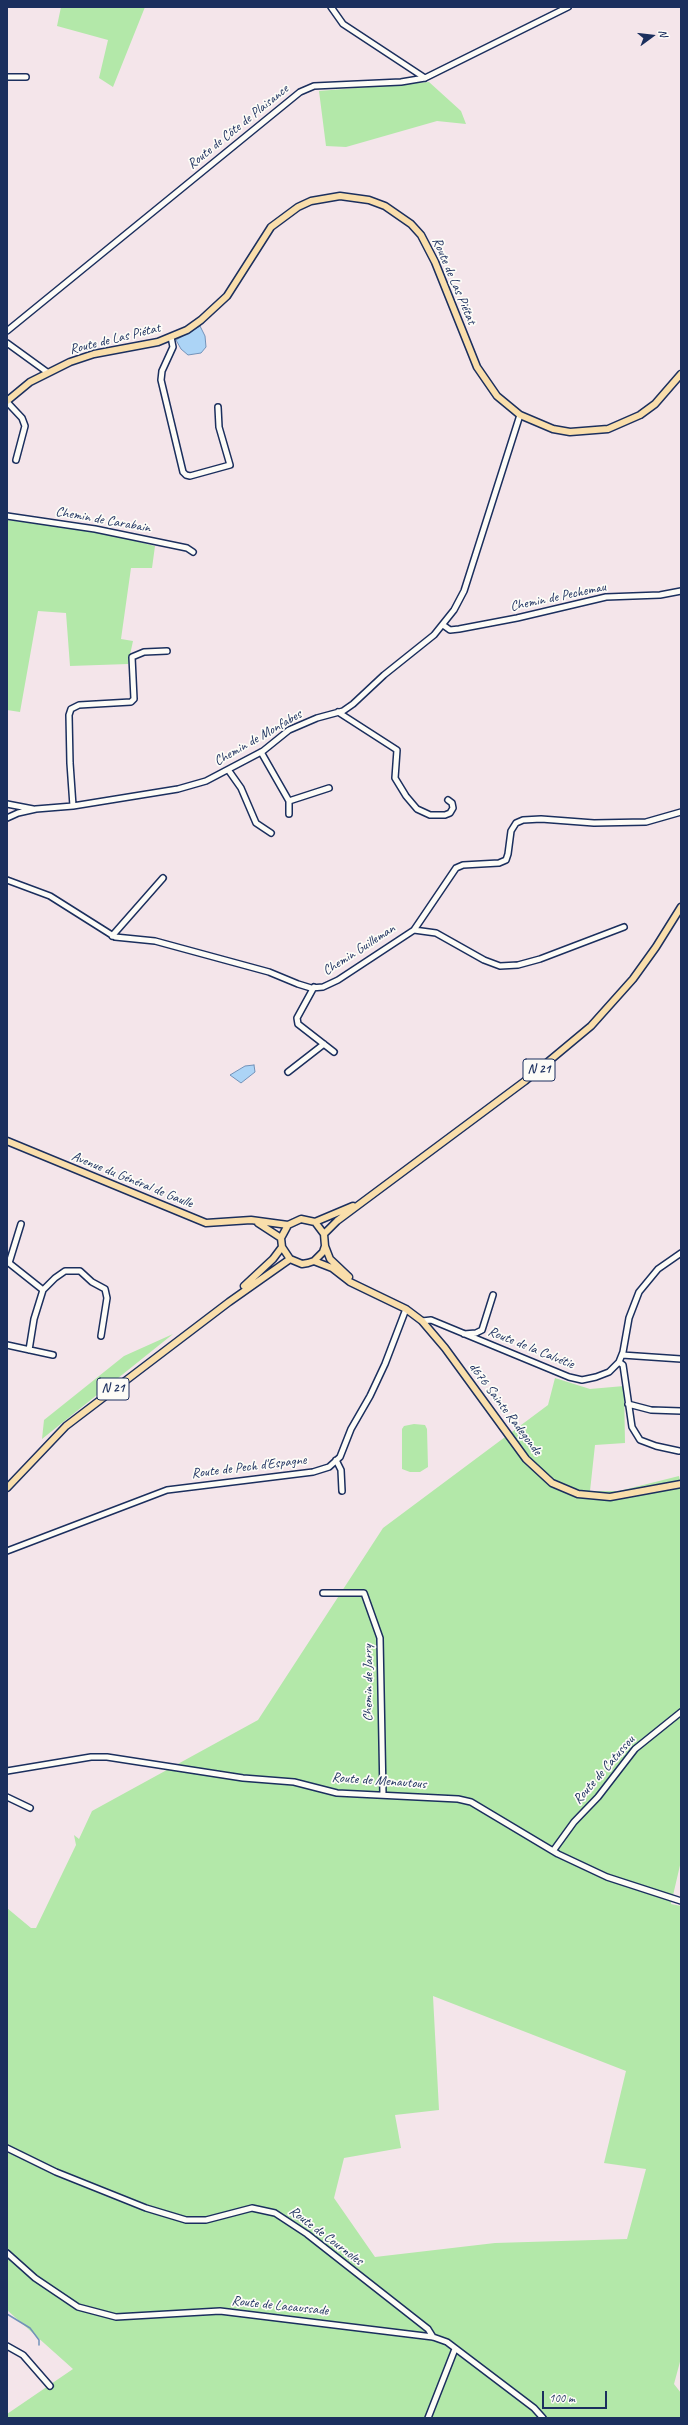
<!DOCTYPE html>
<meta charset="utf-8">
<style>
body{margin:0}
#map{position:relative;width:688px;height:2425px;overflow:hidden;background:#f4e5ea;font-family:Caveat,sans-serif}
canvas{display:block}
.frame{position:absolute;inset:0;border:8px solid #1b2f5e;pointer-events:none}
.north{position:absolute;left:632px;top:16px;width:40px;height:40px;-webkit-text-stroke:3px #fdfcf7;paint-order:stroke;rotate:75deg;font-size:11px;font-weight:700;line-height:16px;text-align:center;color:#1b2f5e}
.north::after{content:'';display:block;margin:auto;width:14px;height:18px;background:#1b2f5e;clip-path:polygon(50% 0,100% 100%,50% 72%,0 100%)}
.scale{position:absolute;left:542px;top:2391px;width:65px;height:18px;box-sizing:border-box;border:2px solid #1b2f5e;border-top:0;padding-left:5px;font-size:12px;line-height:14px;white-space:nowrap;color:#1b2f5e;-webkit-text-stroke:3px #fdfcf7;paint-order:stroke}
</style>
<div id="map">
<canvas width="688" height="2425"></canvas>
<div class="frame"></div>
<div class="north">N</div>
<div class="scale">100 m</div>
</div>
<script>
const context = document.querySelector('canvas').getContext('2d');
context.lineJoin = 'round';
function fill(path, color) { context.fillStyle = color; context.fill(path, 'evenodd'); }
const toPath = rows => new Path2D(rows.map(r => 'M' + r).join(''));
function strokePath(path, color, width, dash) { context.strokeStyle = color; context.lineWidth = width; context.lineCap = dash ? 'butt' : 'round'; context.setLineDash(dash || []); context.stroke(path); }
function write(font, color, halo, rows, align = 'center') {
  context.font = font + ' Caveat,sans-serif'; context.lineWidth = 3.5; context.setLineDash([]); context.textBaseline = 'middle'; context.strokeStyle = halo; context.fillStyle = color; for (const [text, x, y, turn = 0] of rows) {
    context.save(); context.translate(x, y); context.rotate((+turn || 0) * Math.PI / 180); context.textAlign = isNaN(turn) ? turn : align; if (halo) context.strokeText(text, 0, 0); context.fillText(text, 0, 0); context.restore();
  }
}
const green = toPath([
 [61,7,145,7,113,87,99,78,108,40,57,26],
 [429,82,461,111,466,124,437,121,346,147,326,146,319,91],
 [7,520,99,532,155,546,152,568,131,568,121,639,133,641,128,664,70,666,66,613,38,611,20,712,7,710],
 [173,1334,42,1439,44,1420,124,1356],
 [555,1378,590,1389,624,1386,625,1443,595,1445,590,1491,619,1491,679,1476,681,1485,681,1861,671,1904,681,1906,681,2358,674,2384,681,2393,681,2418,7,2418,7,2414,73,2369,7,2310,7,1908,31,1928,36,1928,76,1845,74,1835,79,1839,92,1811,258,1720,383,1528,548,1405],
 [433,1996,626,2071,604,2163,646,2169,627,2239,495,2243,375,2257,334,2198,344,2158,401,2148,395,2115,439,2110],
 [414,1424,425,1425,427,1429,428,1467,420,1472,410,1472,402,1469,402,1429,404,1426]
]);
const water = toPath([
 [200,326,205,336,206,347,201,353,188,355,181,349,176,340,200,326],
 [254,1065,255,1072,241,1083,230,1075,245,1066,254,1065]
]);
const stream = toPath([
 [7,2314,30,2328,39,2340,39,2345]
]);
const minor = toPath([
 [331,7,343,24,425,78],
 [7,77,26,77],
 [7,331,300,92,314,86,401,82,425,78,568,7],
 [171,337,173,347,162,371,161,380,183,472,186,475,190,476,230,465,219,427,218,407],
 [7,343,47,372],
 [7,402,22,418,25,426,16,460],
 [7,516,95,529,187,548,193,552],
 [443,625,450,630,459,629,517,618,606,597,660,595,681,591],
 [338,712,397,750,395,778,406,796,417,809,430,815,445,815,450,813,453,808,452,803,448,800],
 [261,752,289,801,289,814],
 [229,771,241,788,256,823,271,833],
 [289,801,329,788],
 [7,804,33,809],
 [73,806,70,763,69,715,71,709,79,705,131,702,134,699,132,657,144,652,167,651],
 [7,818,18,813,36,809,73,806,178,789,206,781,263,751,289,730,317,718,343,711,353,704,384,675,434,635,454,610,464,591,520,415],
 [7,880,50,896,115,937,155,941,269,972,298,984,311,988,323,987,338,980,414,930,456,868,463,865,499,863,506,860,508,854,511,831,516,823,523,820,541,819,594,823,646,822,681,812],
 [414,930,436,933,484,960,500,966,518,965,540,959,624,927],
 [112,936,163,878],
 [314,987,297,1018,298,1024,334,1052],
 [288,1072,324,1044],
 [21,1224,9,1263,43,1290],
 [422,1321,431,1320,569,1377,582,1380,596,1377,609,1372,619,1362,623,1352,629,1318,639,1292,658,1269,681,1253],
 [464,1334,476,1333,482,1330,493,1295],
 [7,1345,53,1355],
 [29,1350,34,1319,43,1290,55,1278,65,1271,80,1271,92,1282,105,1289,107,1298,101,1336],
 [622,1355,681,1359],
 [619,1362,623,1365,632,1427,640,1440,656,1446,679,1451],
 [628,1404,651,1410,681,1411],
 [336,1460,341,1470,342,1491],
 [7,1551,167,1490,313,1472,329,1467,340,1457,351,1429,370,1396,385,1364,406,1309],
 [323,1593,364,1593,380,1638,383,1795],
 [7,1771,91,1757,107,1757,243,1778,294,1782,337,1793,458,1799,471,1802,558,1854,607,1877,681,1901],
 [7,1797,30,1808],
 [553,1851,574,1822,598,1797,635,1749,681,1712],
 [7,2148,56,2172,146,2208,186,2220,206,2220,252,2208,275,2213,307,2234,428,2329,433,2337],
 [7,2253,35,2278,78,2307,116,2317,220,2311,433,2337,447,2342,534,2408,543,2418],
 [7,2346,23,2355,50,2386],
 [428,2418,455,2349]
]);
const major = toPath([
 [7,401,30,382,70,362,94,354,158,342,187,330,201,320,227,296,271,227,298,207,311,201,340,196,369,200,385,206,411,224,421,235,435,262,477,367,497,396,520,415,553,429,570,432,608,429,640,415,655,404,681,374],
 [7,1141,206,1223,251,1220,288,1225],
 [315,1222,324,1234,325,1246,323,1252,314,1261,308,1263,302,1264,290,1259,282,1247,281,1238,288,1225,301,1219,315,1222,353,1206],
 [258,1223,281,1238],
 [324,1234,337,1221,525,1081,591,1026,633,979,656,947,681,907],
 [325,1246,330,1259,349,1277],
 [314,1261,332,1268,350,1282,406,1309,422,1321,445,1348,526,1459,552,1483,578,1494,610,1497,681,1484],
 [244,1286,273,1259,282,1247],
 [7,1488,66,1426,229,1302,290,1259]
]);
const shields = [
 [539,1070,32],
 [113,1389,32]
];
const shieldNames = [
 ["N 21",539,1070],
 ["N 21",113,1389]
];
const streetNames = [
 ["Route de Côte de Plaisance",238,127,-39],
 ["Route de Las Piétat",454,281,67],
 ["Route de Las Piétat",115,339,-14],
 ["Chemin de Carabain",103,520,10],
 ["Chemin de Pechemau",558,597,-12],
 ["Chemin de Monfabes",258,738,-30],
 ["Chemin Guilleman",359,950,-33],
 ["Avenue du Général de Gaulle",132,1180,22],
 ["Route de la Calvétie",531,1348,22],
 ["d676 Sainte Radegonde",505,1409,53],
 ["Route de Pech d'Espagne",249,1467,-7],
 ["Chemin de Jarry",368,1683,-90],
 ["Route de Catussou",604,1770,-49],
 ["Route de Menautous",379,1781,4],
 ["Route de Cournoles",326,2236,37],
 ["Route de Lacaussade",280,2306,6]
];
fill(green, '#b3e8a9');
fill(water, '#acd4f6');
strokePath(water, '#7292b9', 1);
strokePath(stream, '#7292b9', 1.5);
strokePath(minor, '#1b2f5e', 8);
strokePath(major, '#1b2f5e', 9);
strokePath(minor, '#fdfcf7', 5);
strokePath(major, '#f9deab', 6);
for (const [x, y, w] of shields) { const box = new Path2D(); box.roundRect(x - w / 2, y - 11, w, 22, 3); context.fillStyle = '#fdfcf7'; context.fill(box); strokePath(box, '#1b2f5e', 1); }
write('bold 13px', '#1b2f5e', null, shieldNames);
write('14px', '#1b2f5e', '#fdfcf7', streetNames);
</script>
